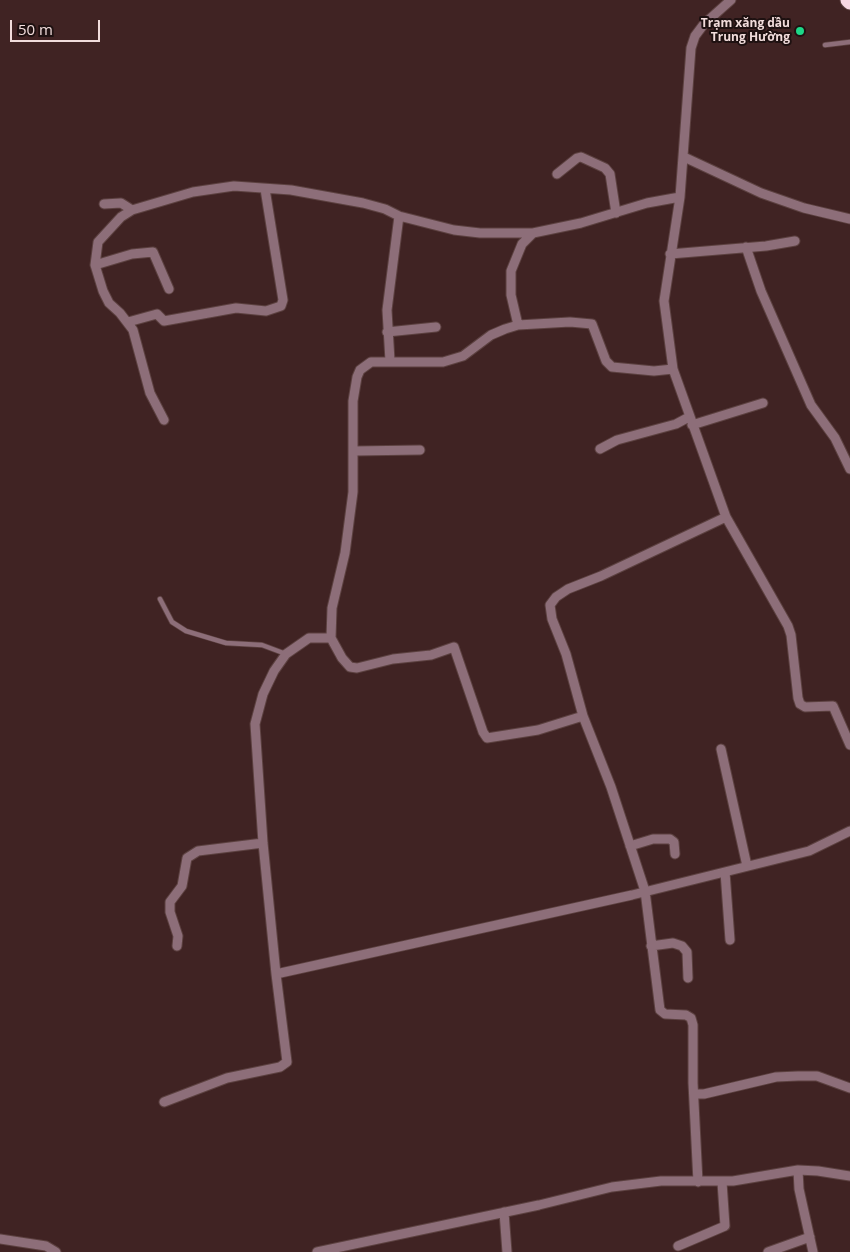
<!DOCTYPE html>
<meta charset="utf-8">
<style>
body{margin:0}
#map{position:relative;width:850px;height:1252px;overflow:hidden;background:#402323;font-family:"Open Sans",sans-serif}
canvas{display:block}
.scale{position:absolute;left:10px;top:20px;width:90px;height:22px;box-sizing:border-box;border:2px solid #f1dcdb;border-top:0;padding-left:6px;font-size:15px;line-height:18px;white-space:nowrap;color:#f1dcdb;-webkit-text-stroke:4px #1e1111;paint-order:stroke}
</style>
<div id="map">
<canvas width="850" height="1252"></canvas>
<div class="scale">50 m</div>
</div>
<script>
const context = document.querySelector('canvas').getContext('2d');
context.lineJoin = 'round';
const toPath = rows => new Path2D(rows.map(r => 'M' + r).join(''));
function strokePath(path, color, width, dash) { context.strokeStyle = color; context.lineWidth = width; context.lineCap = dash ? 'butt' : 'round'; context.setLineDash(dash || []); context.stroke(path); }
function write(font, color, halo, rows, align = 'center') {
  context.font = font + ' "Open Sans",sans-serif'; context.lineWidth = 4; context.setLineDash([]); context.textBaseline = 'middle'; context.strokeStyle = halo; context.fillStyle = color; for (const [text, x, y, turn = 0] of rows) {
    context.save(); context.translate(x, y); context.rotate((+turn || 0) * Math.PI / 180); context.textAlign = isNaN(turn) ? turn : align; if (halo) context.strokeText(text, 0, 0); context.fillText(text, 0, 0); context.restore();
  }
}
const lane = toPath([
 [825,45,850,42],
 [160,599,172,622,186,631,226,643,262,645,286,654]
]);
const street = toPath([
 [731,0,704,24,695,36,691,48,680,197,664,301,673,369,726,517,788,626,791,635,798,698,800,704,805,707,833,706,850,745],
 [684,157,761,193,804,208,850,219],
 [557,174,577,158,581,157,605,168,610,174,616,213],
 [104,204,121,203,132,210],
 [746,247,761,291,811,405,835,438,850,469],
 [670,254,766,246,795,241],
 [95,265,132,254,153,252,169,289],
 [128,322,157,314,164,321,236,308,266,311,281,306,283,300,265,189],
 [518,325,511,295,511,271,522,244,533,233],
 [387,332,436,327],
 [390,361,387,310,399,216],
 [164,420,150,393,133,330,120,313,109,303,103,291,95,265,98,242,121,217,132,210,193,192,234,186,291,190,363,203,385,209,399,216,454,230,480,233,533,233,581,223,647,203,680,197],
 [692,425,763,403],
 [600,449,617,440,676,424,689,417],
 [354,451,420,450],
 [583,716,538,730,487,738,483,732,454,647,431,655,393,659,357,668,350,667,342,658,331,638,332,608,345,553,353,492,353,401,357,377,360,370,371,362,443,362,463,356,491,335,505,329,518,325,570,322,592,324,606,361,612,367,654,371,673,369],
 [721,749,747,866],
 [630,846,653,839,670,839,674,842,675,854],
 [725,872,730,940],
 [177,946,178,936,170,912,170,902,182,886,187,858,198,851,263,843],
 [651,946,673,943,682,946,687,952,688,978],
 [276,974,632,895,809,851,850,831],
 [694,1094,704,1094,776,1077,798,1076,817,1076,850,1088],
 [164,1102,227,1078,280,1067,287,1062,276,974,263,843,255,724,263,694,274,671,286,654,309,638,331,638],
 [798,1170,799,1189,813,1252],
 [698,1182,693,1083,693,1025,691,1018,686,1015,665,1014,660,1010,645,891,611,787,583,716,566,654,552,619,550,605,556,597,568,589,601,576,726,517],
 [504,1212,507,1252],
 [0,1239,46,1246,56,1252],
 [678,1246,725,1226,722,1182],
 [317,1252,539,1205,612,1187,661,1181,733,1181,798,1170,818,1171,850,1176],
 [768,1252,810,1237]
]);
const highway = toPath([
 [848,0,850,2]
]);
const markers = [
 [800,31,5,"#1dd888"]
];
const poiNames = [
 ["Trạm xăng dầu",790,24],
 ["Trung Hường",790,38]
];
strokePath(lane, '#5c4140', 6);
strokePath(street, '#5c4140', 11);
strokePath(highway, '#5c4140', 17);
strokePath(lane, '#8d6e79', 4.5);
strokePath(street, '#8d6e79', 9);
strokePath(highway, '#f6d7e2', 15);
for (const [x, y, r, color] of markers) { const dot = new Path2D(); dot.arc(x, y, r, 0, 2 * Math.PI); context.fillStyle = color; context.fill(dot); strokePath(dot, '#1e1111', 2); }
write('bold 12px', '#f1dcdb', '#1e1111', poiNames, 'right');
</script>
